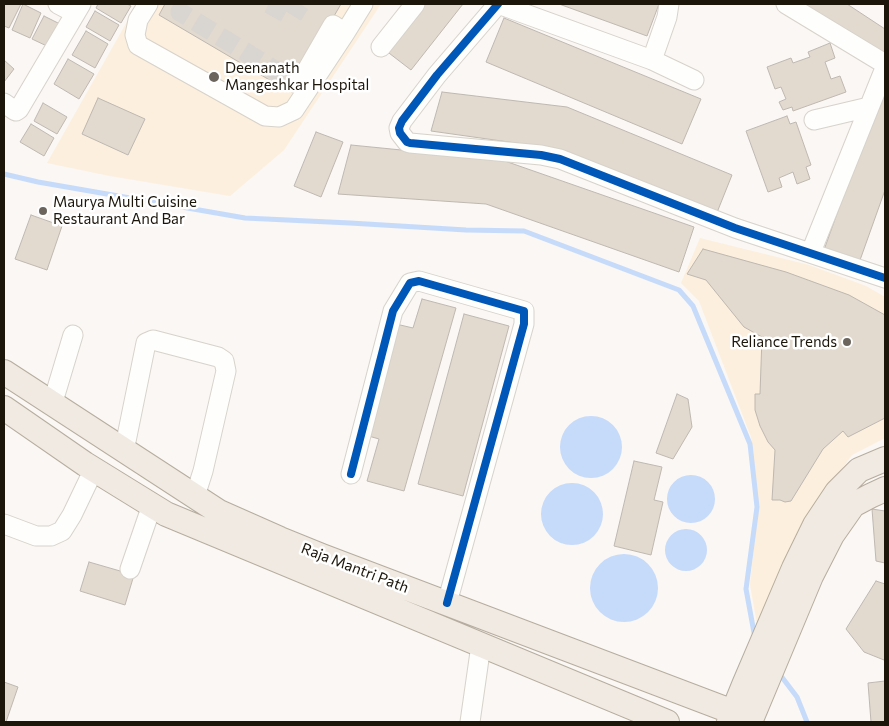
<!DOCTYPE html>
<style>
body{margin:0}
#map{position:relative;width:889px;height:726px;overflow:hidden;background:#faf7f4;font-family:Commissioner,sans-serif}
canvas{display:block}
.frame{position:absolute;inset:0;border:5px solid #1c150a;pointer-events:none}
</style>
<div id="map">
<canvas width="889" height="726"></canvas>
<div class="frame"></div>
</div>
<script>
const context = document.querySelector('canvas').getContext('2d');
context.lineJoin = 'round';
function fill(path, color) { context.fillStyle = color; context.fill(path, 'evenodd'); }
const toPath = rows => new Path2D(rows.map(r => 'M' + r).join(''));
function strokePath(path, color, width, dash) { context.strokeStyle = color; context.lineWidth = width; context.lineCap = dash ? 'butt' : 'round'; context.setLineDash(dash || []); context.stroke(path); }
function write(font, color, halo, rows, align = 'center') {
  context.font = font + ' Commissioner,sans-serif'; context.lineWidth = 5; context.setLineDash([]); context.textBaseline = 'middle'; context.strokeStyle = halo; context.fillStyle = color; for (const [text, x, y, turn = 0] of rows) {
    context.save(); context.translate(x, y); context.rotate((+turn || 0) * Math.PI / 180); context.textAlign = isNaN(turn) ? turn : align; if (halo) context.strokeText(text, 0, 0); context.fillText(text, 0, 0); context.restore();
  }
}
const built = toPath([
 [137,4,381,4,284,150,230,196,110,176,47,163],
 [700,238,809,265,866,286,885,297,885,438,852,455,828,488,758,629,750,585,758,504,751,437,699,301,681,283]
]);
const water = toPath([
 '560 447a31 31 0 1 1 62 0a31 31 0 1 1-62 0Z',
 '667 499a24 24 0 1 1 48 0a24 24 0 1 1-48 0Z',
 '541 514a31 31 0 1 1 62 0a31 31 0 1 1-62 0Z',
 '665 550a21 21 0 1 1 42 0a21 21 0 1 1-42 0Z',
 '590 588a34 34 0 1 1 68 0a34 34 0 1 1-68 0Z'
]);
const stream = toPath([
 [4,174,38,182,245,218,350,223,466,230,524,231,679,290,693,306,750,444,757,507,746,589,755,638],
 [778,672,797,697,807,722]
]);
const building = toPath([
 [4,4,21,4,9,28,4,26,4,4],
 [23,4,41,13,30,38,12,30,23,4],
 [98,4,127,4,131,6,121,23,96,8,98,4],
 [165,4,341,4,290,92,159,15,165,4],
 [422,4,463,4,411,70,385,50,422,4],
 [559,4,659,4,647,36,559,4],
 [800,4,847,4,885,29,885,61,800,4],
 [95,11,119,25,110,41,86,27,95,11],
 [44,16,60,24,49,47,32,39,44,16],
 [504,18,701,99,682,144,486,62,504,18],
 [86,31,108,44,95,68,72,55,86,31],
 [830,43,835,58,825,62,831,79,840,76,846,92,793,111,792,107,783,110,779,102,786,99,781,87,775,89,767,67,791,58,793,63,810,57,808,52,830,43],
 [68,59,94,74,79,99,54,84,68,59],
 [4,60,14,69,4,82,4,60],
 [885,79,885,190,859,263,824,250,885,79],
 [442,92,567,107,732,175,716,215,551,148,431,131,442,92],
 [98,98,145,119,128,155,82,134,98,98],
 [43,103,67,117,57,134,34,121,43,103],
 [787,116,790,124,796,122,811,165,806,167,810,179,797,184,793,172,779,178,782,187,768,192,746,131,787,116],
 [31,124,54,138,44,156,20,142,31,124],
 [316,132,343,142,321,197,294,186,316,132],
 [351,145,502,160,694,227,679,272,486,204,338,194,351,145],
 [31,215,62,226,47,270,15,259,31,215],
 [703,249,786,272,849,295,885,315,885,418,848,437,843,431,823,449,791,501,785,502,780,500,772,500,775,450,768,442,760,426,755,410,755,394,760,394,762,337,744,327,706,280,687,274,703,249],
 [422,299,456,308,404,491,367,481,379,439,365,435,396,324,413,328,422,299],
 [464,314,509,326,463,496,418,484,464,314],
 [677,394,688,399,692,427,673,459,656,453,677,394],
 [634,461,662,467,654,500,663,502,651,555,614,546,634,461],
 [872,509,885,511,885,563,876,561,872,509],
 [89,562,134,575,125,605,80,591,89,562],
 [876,581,885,584,885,657,884,660,864,652,846,629,876,581],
 [885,681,885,722,871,722,868,683,885,681],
 [4,682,18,687,6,722,4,722,4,682]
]);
const minorTunnel = toPath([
 [185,4,180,12,296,83],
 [269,4,292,17,300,4]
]);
const minor = toPath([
 [58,4,75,13],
 [148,4,138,20,135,35,138,45,265,116,279,117,294,110,345,33,363,4],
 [498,4,437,75,402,121,399,128,400,133,407,142,410,143,541,155,560,159,735,228,885,278],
 [498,4,652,60,694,80],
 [786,4,885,64],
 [381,47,415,4],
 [652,60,667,17,669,4],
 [296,83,303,77,333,25,345,33],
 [4,103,14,110,16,111,19,109,81,4],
 [814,120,869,107],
 [811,252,885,68],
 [52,405,73,335],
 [124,451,146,343,153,340,218,357,224,361,226,371,203,471,195,496],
 [351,474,393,311,410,283,419,281,524,311,524,324,447,603],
 [4,524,36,536,51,536,62,531,72,515,94,469],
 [130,569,152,505],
 [470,722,481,645]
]);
const major = toPath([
 [4,372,219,512,280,539,322,556,733,712],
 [4,408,85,464,166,514,667,722],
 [729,722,744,685,794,568,815,525,837,492,859,470,885,459],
 [750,722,811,576,832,535,853,505,870,496,885,489]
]);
const cycleway = toPath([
 [498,4,437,75,402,121,399,128,400,133,407,142,410,143,541,155,560,159,735,228,885,278],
 [351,474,393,311,410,283,419,281,524,311,524,324,447,603]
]);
const markers = [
 [214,77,6,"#6a645c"],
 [43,211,5,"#6a645c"],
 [847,342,5,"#6a645c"]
];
const poiNames = [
 ["Deenanath",225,68],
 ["Mangeshkar Hospital",225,85],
 ["Maurya Multi Cuisine",53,202],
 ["Restaurant And Bar",53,219],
 ["Reliance Trends",837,342,"right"]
];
const streetNames = [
 ["Raja Mantri Path",355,568,21]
];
fill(built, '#fcefdd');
fill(water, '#c6dafa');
strokePath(stream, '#c6dafa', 5);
fill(building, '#e2dacf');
strokePath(building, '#beb8b1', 1);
strokePath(minorTunnel, '#d9d5d1', 19, [19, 9]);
strokePath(minor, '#d7d2ca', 21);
strokePath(major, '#b6ad9e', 26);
strokePath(minor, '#fefefd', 19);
strokePath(major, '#f0eae3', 24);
strokePath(cycleway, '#0057b8', 8);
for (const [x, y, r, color] of markers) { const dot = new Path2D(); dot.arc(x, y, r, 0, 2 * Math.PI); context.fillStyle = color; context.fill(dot); strokePath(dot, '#fff', 2); }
write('15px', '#1c150a', '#fff', poiNames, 'left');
write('15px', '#1c150a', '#fff', streetNames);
</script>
